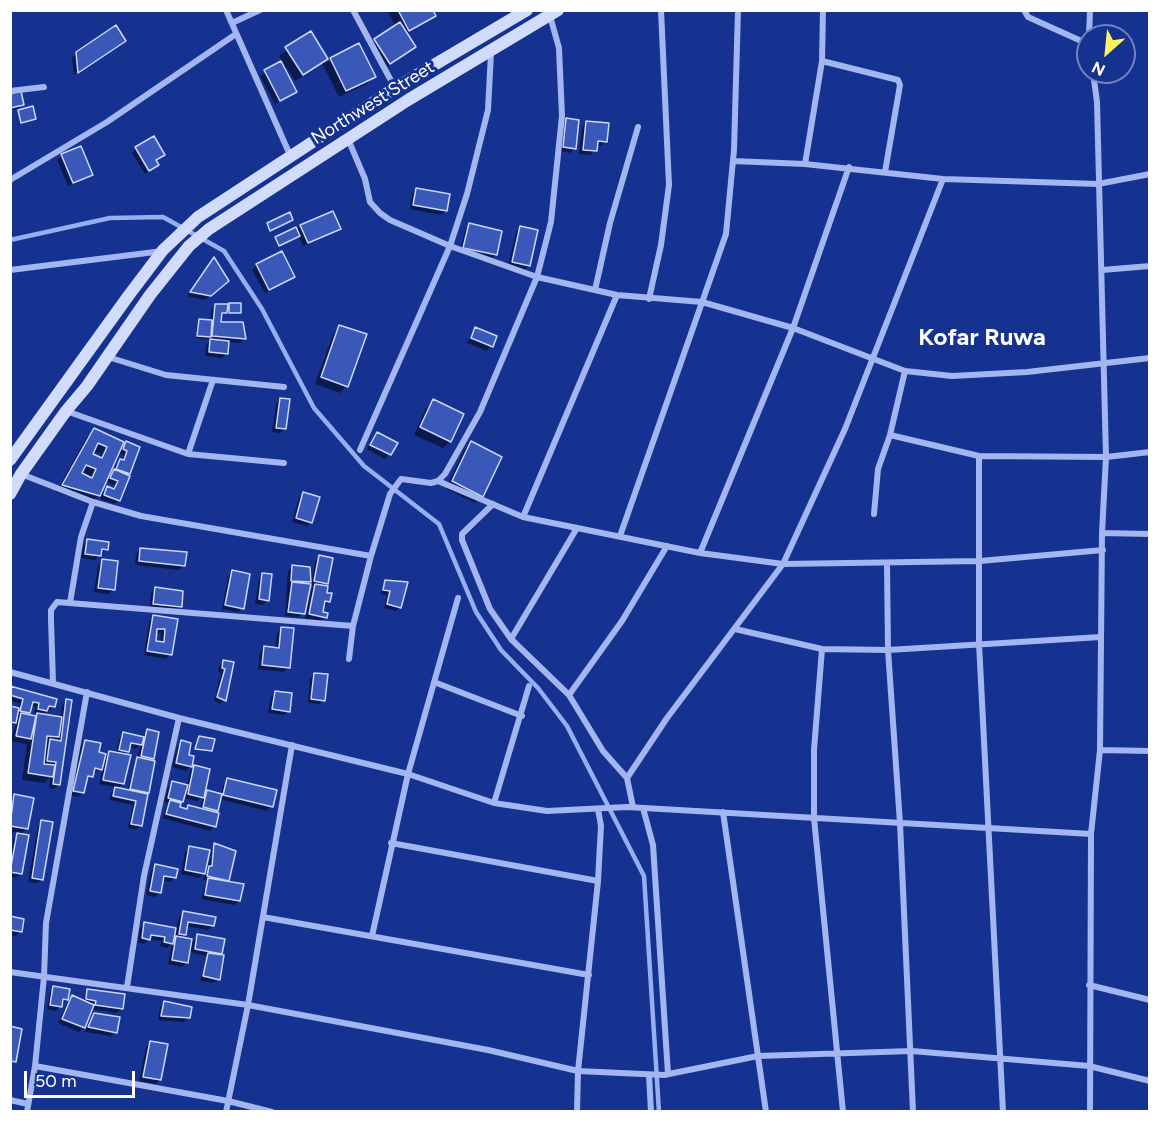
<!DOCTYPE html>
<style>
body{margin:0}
#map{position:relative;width:1160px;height:1122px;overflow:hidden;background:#163291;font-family:Figtree,sans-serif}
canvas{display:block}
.frame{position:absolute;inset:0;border:12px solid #fff;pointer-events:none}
.north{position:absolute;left:1076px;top:24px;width:60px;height:60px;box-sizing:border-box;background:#163291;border:2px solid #7384bd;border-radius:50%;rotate:207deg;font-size:16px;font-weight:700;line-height:24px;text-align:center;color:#fff}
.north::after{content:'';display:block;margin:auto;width:21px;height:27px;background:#fff263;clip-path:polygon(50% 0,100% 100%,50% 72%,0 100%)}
.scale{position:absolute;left:24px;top:1071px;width:111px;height:27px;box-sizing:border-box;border:3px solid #fff;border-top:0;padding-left:8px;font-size:18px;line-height:21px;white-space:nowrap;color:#fff;-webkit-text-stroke:4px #163291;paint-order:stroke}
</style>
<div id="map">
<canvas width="1160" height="1122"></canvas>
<div class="frame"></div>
<div class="north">N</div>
<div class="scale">50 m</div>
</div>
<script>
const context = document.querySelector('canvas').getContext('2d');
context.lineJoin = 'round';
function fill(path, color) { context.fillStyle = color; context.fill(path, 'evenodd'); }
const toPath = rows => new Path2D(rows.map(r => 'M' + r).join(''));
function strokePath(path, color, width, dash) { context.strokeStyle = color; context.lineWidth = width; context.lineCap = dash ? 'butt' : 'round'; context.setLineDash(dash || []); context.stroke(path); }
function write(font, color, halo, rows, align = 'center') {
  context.font = font + ' Figtree,sans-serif'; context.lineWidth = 6; context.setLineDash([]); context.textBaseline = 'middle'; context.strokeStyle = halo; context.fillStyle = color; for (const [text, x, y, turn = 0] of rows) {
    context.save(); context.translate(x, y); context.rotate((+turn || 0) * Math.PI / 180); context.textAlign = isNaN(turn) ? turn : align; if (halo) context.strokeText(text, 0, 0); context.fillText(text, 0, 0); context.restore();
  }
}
const shadow = toPath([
 [387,10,432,10,434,16,406,35,414,47,386,68,371,45,396,27],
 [310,33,328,62,359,45,374,77,367,84,339,97,322,63,295,81,279,56],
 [120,45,74,75,72,58,77,53],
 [280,63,295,92,275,104,260,76],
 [23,105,18,109,13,110,12,106],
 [19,111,34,118,20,123],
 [567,120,575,148,570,153,559,151,562,125],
 [587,122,605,142,601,146,596,145,591,155,579,154,582,127],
 [136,148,163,155,155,162,157,165,145,174,132,153],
 [62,155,91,174,68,186,57,160],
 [417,189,446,210,441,215,410,209,412,194],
 [469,225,496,255,491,259,460,252,465,230],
 [301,226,339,229,303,246,298,235,277,246,276,238,296,231],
 [520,228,529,266,524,270,508,267,516,232],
 [214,259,222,286,205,300,187,296],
 [257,265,294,276,265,293,252,270],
 [230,304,240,313,228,314,228,310,221,317,219,323,245,339,240,343,227,342,226,354,222,358,205,356,206,345,211,340,196,338,197,323,210,322,211,310,216,305,226,308],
 [340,326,347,386,340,393,315,384,333,334],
 [475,329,492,346,487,351,467,343],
 [280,399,285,429,280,433,272,432,276,404],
 [433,401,450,441,443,448,414,435,426,408],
 [94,430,119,451,126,443,129,473,119,500,114,504,100,499,103,492,107,488,112,490,114,485,105,481,99,495,91,502,56,492,87,437],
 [93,451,101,454,99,458,91,454],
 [118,453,124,456,122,461,116,465,106,479],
 [377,434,395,444,385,459,367,449],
 [471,443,482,496,475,503,446,489,464,450],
 [304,493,311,522,307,526,292,522,299,498],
 [88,540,107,549,95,560,81,558,83,545],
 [141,549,184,566,179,570,135,565,136,554],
 [320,557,327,583,323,587,329,601,321,613,326,617,321,621,305,618,307,609,299,617,285,616,288,571,292,567,313,574,315,561],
 [309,585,314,586,307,593],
 [102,560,113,590,109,594,94,592,98,565],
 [232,572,242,608,238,612,222,609,228,577],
 [263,574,268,600,263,605,255,604,259,579],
 [386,582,400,607,396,611,384,608,387,595,380,594],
 [156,589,180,607,176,611,150,608,151,593],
 [154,617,176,620,170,654,166,659,144,655,149,621],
 [155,633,161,633,160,643,154,642],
 [282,628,288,668,284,672,258,669,260,652,265,648,275,649,277,633],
 [224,661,233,663,225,700,220,704,214,701,221,673,218,672,219,666],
 [314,674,324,700,319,704,308,703,310,679],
 [10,688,54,707,41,716,61,719,62,705,67,701,59,785,54,789,49,788,50,777,44,783,22,780,27,744,10,741,17,720,10,726,10,707,18,709,20,703,10,701],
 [31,706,36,707,34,713,38,714,35,717,26,716],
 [275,692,288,711,284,715,268,713,271,697],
 [147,731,153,758,149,761,147,792,140,826,136,830,128,828,133,805,109,800,111,793,116,787,99,784,103,767,85,780,83,792,78,797,70,795,81,746,85,741,103,758,110,752,116,754,119,739,123,734,142,738],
 [141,744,127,791,118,789,123,783,123,755,128,747,136,749],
 [199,737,211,750,209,752,195,750],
 [182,742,191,766,186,771,172,767,177,747],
 [194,766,202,797,198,801,183,798,178,808,200,810,203,796,207,792,221,795,223,785,228,780,271,806,267,811,219,799,214,813,214,826,210,831,162,818,168,803,164,802,168,787,172,783,187,786,190,771],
 [14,796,26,829,20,835,20,873,16,878,10,877,13,839,19,833,10,831,10,800],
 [42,822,42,879,38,883,28,882,38,826],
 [215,845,234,852,227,883,239,900,235,905,201,899,207,881,203,880,205,872,212,856,207,855,204,873,199,878,181,874,185,852,190,848,210,852],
 [155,866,175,877,171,882,162,880,160,892,155,897,146,895,151,871],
 [183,912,212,926,208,930,186,926,184,934,180,939,193,941,198,935,221,953,218,956,218,979,214,983,200,981,207,956,189,952,187,963,182,967,168,964,172,943,167,948,160,946,162,941,149,939,144,944,138,942,140,928,145,924,176,929,179,917],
 [10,918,20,931,16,936,10,935],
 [54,988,67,999,56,1011,47,1009,50,992],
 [88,991,123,996,121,1009,117,1013,91,1009,85,1024,95,1014,116,1032,111,1036,85,1032,89,1022,79,1032,58,1023,68,1002,72,997,83,1002],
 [164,1003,189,1017,184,1022,158,1020,160,1007],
 [150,1042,160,1079,156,1084,139,1081,146,1047]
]);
const stream = toPath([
 [10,240,110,218,163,217,224,251,262,309,314,408,364,466,439,524,476,612,501,650,538,688,567,726,644,876,659,1112]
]);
const building = toPath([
 [398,10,433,10,436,16,409,31,398,10],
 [400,22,416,47,390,64,374,39,400,22],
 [116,25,126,41,78,73,76,52,116,25],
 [311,31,328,59,303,75,285,47,311,31],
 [359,43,376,77,346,91,330,58,359,43],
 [281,61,297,92,280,101,264,70,281,61],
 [21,91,24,105,10,108,10,94,21,91],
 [33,106,36,119,21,123,18,110,33,106],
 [566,118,579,120,576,149,563,147,566,118],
 [586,121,609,123,607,142,598,141,597,151,583,150,586,121],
 [154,136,165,155,156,160,159,165,149,171,135,147,154,136],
 [81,146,93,175,73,183,61,154,81,146],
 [416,188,450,194,447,211,413,205,416,188],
 [333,211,341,229,308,243,300,225,333,211],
 [290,212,293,220,270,231,267,223,290,212],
 [469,223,502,231,497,255,463,248,469,223],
 [520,226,538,230,530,266,512,262,520,226],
 [296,227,300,236,279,246,275,237,296,227],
 [282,251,295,277,269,290,256,264,282,251],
 [214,257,229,281,211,296,190,292,214,257],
 [229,303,241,303,241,313,229,313,229,303],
 [215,304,228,304,227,313,222,313,221,322,243,322,246,339,212,336,215,304],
 [199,319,212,320,211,337,197,336,199,319],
 [339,325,367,334,348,387,321,377,339,325],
 [475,327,497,336,493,347,471,338,475,327],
 [210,339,229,341,228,354,209,352,210,339],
 [280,398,290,399,286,429,276,428,280,398],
 [433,399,464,414,451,442,420,427,433,399],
 [94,428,124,442,100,496,62,485,94,428],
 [98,443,107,447,102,458,93,454,98,443],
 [86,465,96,469,92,478,82,473,86,465],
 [377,432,398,443,391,455,370,445,377,432],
 [126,441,140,447,130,474,116,469,120,459,124,460,127,451,123,449,126,441],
 [471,441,502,457,483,497,452,481,471,441],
 [114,469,130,476,120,501,104,495,107,486,114,489,118,481,110,478,114,469],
 [303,492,320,497,312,523,296,518,303,492],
 [87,539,109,542,108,550,102,549,101,556,85,554,87,539],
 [140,548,187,552,185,566,139,561,140,548],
 [319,555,333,558,328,584,314,581,319,555],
 [102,559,118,561,115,590,98,588,102,559],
 [292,565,310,567,311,582,291,581,292,565],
 [232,570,250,574,244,609,225,605,232,570],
 [262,573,272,574,269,601,259,599,262,573],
 [385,580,408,582,401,608,387,604,390,591,383,590,385,580],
 [292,582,311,584,305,614,288,612,292,582],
 [315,584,328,586,327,593,332,593,330,602,325,601,323,612,328,613,327,618,309,614,315,584],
 [155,587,183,591,182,607,153,604,155,587],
 [153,615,178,619,172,655,147,651,153,615],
 [157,629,165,629,164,642,156,641,157,629],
 [281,627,294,628,290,668,262,665,264,646,279,648,281,627],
 [223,660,234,662,226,701,217,697,225,669,222,668,223,660],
 [314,673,328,674,325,701,311,699,314,673],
 [10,686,57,699,55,707,49,706,47,711,38,709,39,703,33,702,30,713,20,711,23,699,10,695,10,686],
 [275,691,292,693,290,712,272,709,275,691],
 [66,699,72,700,60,785,53,784,56,762,47,761,50,739,61,741,66,699],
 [10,706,19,708,16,723,10,722,10,706],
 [21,713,36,716,31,739,16,736,21,713],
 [37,713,62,717,59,737,47,736,44,764,55,765,53,777,28,773,37,713],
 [147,729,159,732,154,759,141,756,147,729],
 [123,732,144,737,142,745,131,743,129,752,119,750,123,732],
 [199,736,215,739,212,751,195,749,199,736],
 [85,740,101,743,99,752,106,754,102,770,95,768,93,777,88,776,84,793,73,791,85,740],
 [181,740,191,743,189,755,194,756,192,767,176,763,181,740],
 [109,751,131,755,124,784,103,780,109,751],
 [137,757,155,761,149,793,130,789,137,757],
 [194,765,210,769,204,798,188,794,194,765],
 [227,778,277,790,273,807,223,795,227,778],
 [172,781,188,785,183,802,168,798,172,781],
 [115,787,148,794,142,826,131,824,136,801,113,796,115,787],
 [207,790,222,794,218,811,203,807,207,790],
 [14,794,34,798,28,829,10,826,14,794],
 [170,800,181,803,180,807,187,809,188,805,219,813,216,827,166,814,170,800],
 [41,820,53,822,43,880,32,878,41,820],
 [17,833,29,835,22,874,10,872,17,833],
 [214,843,236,851,229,881,207,876,209,866,212,866,214,843],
 [189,846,210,850,205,874,185,870,189,846],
 [155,864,178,869,176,878,164,876,161,893,150,891,155,864],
 [208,878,244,884,240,901,205,895,208,878],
 [183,911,216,917,214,926,188,922,186,935,179,934,183,911],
 [10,916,24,919,22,932,10,930,10,916],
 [144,922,176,928,173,944,164,942,165,937,151,935,150,940,142,938,144,922],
 [197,934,225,939,222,954,195,949,197,934],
 [176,936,192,939,188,963,172,960,176,936],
 [208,953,224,955,220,980,203,976,208,953],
 [53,986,70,989,68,1000,63,999,62,1007,50,1005,53,986],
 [87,989,125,994,123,1009,95,1005,96,1001,86,999,87,989],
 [72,995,94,1005,85,1028,62,1019,72,995],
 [164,1001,192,1007,190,1018,161,1016,164,1001],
 [94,1013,120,1017,117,1033,88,1027,94,1013],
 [10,1026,22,1029,16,1062,10,1061,10,1026],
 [150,1041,168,1044,161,1080,143,1077,150,1041]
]);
const street = toPath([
 [226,10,290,155],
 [353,10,395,88],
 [823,10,822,61,805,164,943,179,1098,184,1150,174],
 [1024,10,1028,17,1088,44],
 [232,23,260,10],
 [1089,36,1090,10],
 [822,61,898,80,900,85,885,172],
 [10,91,44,87],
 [348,139,365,179,370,202,380,213,390,220,450,246,537,277,617,295,702,302,793,328,905,371,952,376,1027,372,1150,358],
 [733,161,805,164],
 [10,180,107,122,236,34],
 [10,270,163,251],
 [1102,270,1150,266],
 [595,290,610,223,638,127],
 [649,299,661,245,669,185,661,10],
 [108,357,166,375,284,387],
 [66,411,188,454,284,463],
 [890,435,905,371],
 [360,450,450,246,467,194,488,110,491,53],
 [188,454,213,380],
 [979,456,979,643,1003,1112],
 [21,474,93,502,141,516,371,556],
 [438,481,523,517,700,553,783,564,980,561,1103,550],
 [493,504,462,534,462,540,490,609,511,639,569,695,603,751,627,778],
 [874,514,878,469,890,435,979,456,1106,457,1150,452],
 [523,517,617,295],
 [1102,533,1150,534],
 [620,536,726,234,734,150,738,10],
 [700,553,793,328,849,167],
 [887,564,888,650,900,823,913,1112],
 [70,603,81,537,93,502],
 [735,629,822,649,888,650,1101,637],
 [511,639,577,528],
 [822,649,814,750,814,818,843,1112],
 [349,659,353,626,371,556,390,494,401,479,431,483,438,481,445,474,480,412,537,277,551,222,562,116,559,48,550,16],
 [10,672,179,718,408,774,494,803,547,811,627,807,1091,834],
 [434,682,522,716],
 [53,683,51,619,51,610,57,602,353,626],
 [569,695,622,621,667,546],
 [1100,750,1150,751],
 [494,803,529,686],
 [633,807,627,778,667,718,783,564,845,429,943,179],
 [643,808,653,845,668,1074],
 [723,812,766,1112],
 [391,843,598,881],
 [263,917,589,975],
 [372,936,408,774,458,598],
 [10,972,248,1005,488,1050,578,1071,664,1075,758,1056,912,1051,1089,1066,1150,1081],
 [1089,985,1150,1000],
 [127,987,144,876,179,718],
 [35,1066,228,1101,272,1112],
 [649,1075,651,1112],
 [10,1100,28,1104],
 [27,1112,35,1066,44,977,46,923,87,692],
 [226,1112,248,1005,292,745],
 [577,1112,578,1071,598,881,601,826,598,809],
 [1090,1112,1091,834,1100,750,1102,533,1106,457,1097,102,1093,72]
]);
const secondary = toPath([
 [10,460,129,295,163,250,198,217,395,88,527,10],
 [10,494,21,474,66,411,87,386,150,295,189,246,209,229,408,100,558,10]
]);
const streetNames = [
 ["Northwest Street",373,103,-32]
];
const districtNames = [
 ["Kofar Ruwa",982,338]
];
fill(shadow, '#0007');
strokePath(stream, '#96aef3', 4.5);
fill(building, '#3a58b8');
strokePath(building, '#cad6fc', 1.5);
strokePath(street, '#a3b6f0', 6);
strokePath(secondary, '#d1dbfb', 12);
write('18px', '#fff', '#163291', streetNames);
write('bold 24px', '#fff', '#163291', districtNames);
</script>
